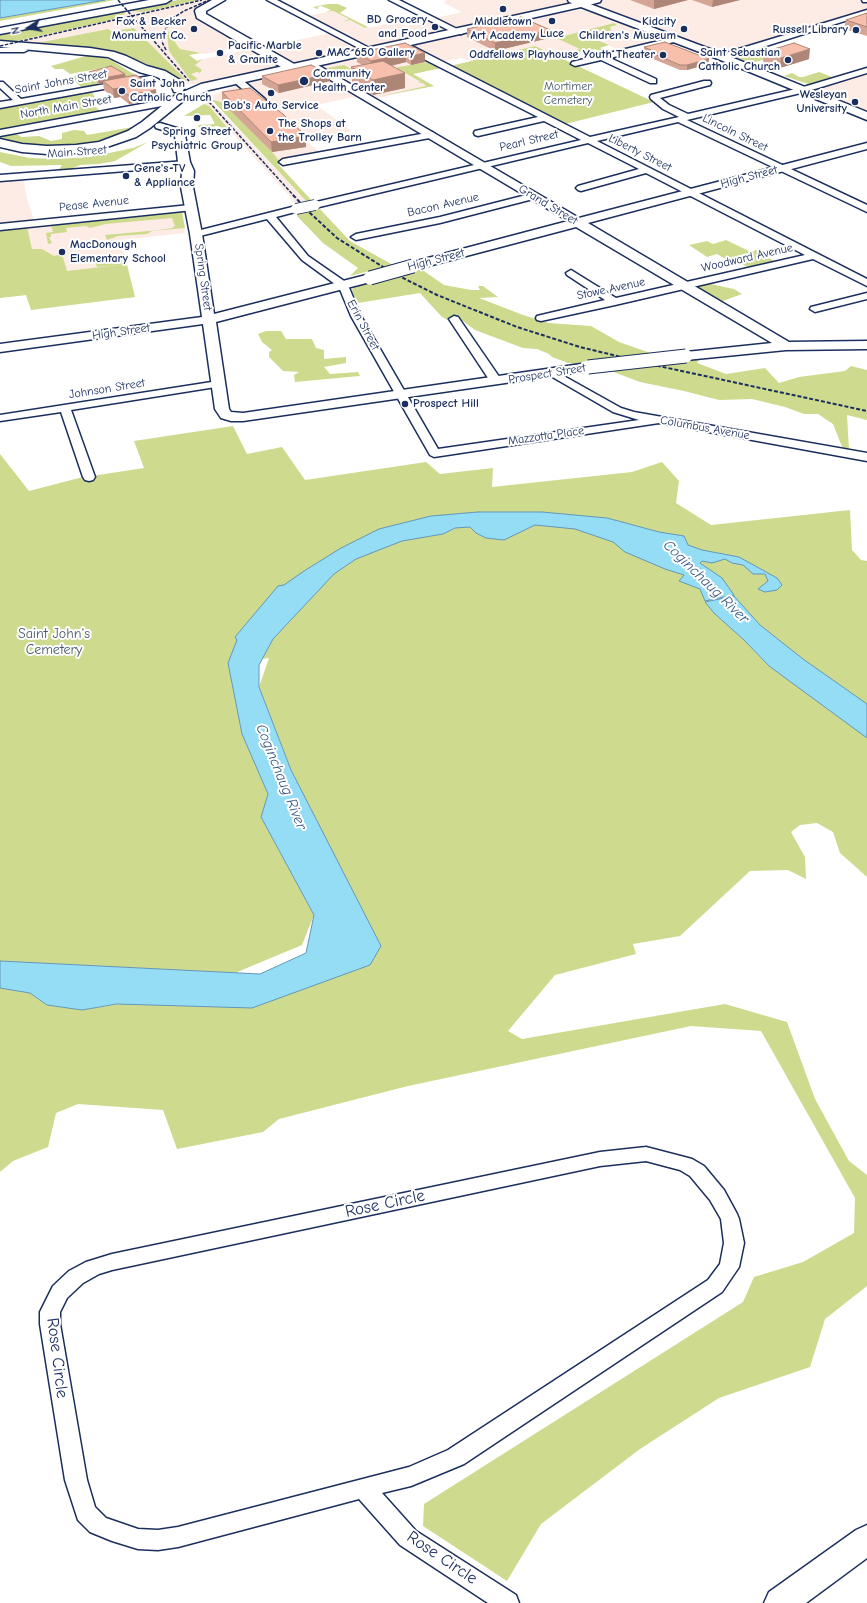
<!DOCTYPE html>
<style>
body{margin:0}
#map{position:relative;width:867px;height:1603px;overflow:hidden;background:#fff;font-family:"Comic Neue",sans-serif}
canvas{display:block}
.north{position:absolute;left:8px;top:8px;width:40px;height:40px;-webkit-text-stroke:3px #fff;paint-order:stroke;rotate:258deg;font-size:11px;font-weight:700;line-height:16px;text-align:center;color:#1b2f5e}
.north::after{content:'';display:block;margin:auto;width:14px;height:18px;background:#1b2f5e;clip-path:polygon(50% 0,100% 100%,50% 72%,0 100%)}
</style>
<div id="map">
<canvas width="867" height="1603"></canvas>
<div class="north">N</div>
</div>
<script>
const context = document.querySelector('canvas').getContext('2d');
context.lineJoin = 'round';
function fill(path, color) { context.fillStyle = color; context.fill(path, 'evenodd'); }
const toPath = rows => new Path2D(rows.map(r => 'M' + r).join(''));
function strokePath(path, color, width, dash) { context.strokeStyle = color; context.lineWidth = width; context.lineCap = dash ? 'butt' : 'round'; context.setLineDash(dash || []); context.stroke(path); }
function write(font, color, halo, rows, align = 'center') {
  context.font = font + ' "Comic Neue",sans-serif'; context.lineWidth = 4; context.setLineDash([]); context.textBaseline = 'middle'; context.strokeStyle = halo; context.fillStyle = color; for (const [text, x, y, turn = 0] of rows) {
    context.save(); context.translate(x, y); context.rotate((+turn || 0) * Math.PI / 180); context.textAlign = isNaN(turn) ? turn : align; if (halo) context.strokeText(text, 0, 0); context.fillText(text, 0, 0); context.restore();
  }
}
const built = toPath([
 [199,0,213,0,195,8,194,16,275,63,277,65,272,68,200,84,188,84,180,83,134,28,111,31,108,29,32,44,12,42,125,14,123,11,131,10,144,12],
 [172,38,180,49,192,52,206,54,241,46,247,50,203,59,195,65,202,71,191,74,198,79,191,80,169,51,169,41],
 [444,0,566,0,568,2,561,5,463,27,451,26,436,18,462,12,444,3,446,1],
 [606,0,858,0,867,3,867,9,725,53,719,52,597,5,599,2],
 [580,10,592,11,666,40,621,51,597,40,573,34,557,38,581,49,555,55,535,46,472,61,461,58,441,62,409,46,546,15],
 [333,11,365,28,379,26,381,26,379,25,396,22,406,26,432,21,446,29,445,30,383,44,367,46,307,16],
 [330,33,359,48,358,50,296,63,290,62,264,47],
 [394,49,406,49,441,68,413,74,434,86,378,98,324,66,327,64],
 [314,70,358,96,316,105,352,131,306,141,325,156,281,163,221,102,209,97,227,89,249,82,291,73],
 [867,73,867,112,815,90,815,89],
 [210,100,308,203,298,206,209,107,204,104],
 [23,178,27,199,34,220,0,224,0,180],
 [182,212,185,233,121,240,135,297,31,310,26,295,0,298,0,230]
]);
const green = toPath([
 [105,0,115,0,0,21,0,18],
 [178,0,199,0,144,12,132,11,130,9],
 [328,4,338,4,347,8,340,13,368,27,365,28,350,20,342,22,349,19,333,11,325,12,331,10,321,6,317,7,319,8,317,9,313,7,298,10],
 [123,11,125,14,111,20,12,42,0,41,0,34],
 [614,23,617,25,610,27,611,28,610,32,607,33,610,36,597,40,609,45,600,48,606,51,601,52,595,49,587,51,592,53,583,51,573,54,578,56,571,55,561,58,654,102,565,124,450,66,535,46,555,55,580,49,556,38],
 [134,28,187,81,180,83,159,69,117,52,98,48,32,44,108,29,111,31],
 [170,31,173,32,172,38,180,49,201,53,189,55,197,61,203,59,195,65,202,70,200,73,197,72,191,74,198,79,191,81,169,51,167,33],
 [748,53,755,53,762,56,760,56,762,57,770,58,751,63,736,57],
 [93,54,111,60,137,76,133,79,82,88,70,77,111,69,109,67,70,74,63,69,55,69,51,66],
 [429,62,441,68,413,74,434,86,376,97,426,86,423,83,417,83,421,82,400,70,396,69,398,67],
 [344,65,362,75,344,79,327,68],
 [819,72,832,77,808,84,784,76,792,73,799,77,803,77],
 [91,91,95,97,87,98,100,111,0,129,0,107],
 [211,99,221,102,228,110,230,109,272,152,281,163,278,164,313,202,308,203],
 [204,104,209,106,231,132,218,126,199,128,198,125,215,124,210,115,184,116],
 [133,127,122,134,100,142,64,147,21,144,0,138,0,135,14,133,22,137,39,136,51,141,62,139,62,133,74,130,84,131,87,135],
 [148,142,115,161,99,164,80,165,71,169,59,169,62,165,11,166,0,162,0,152,30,158,57,159,90,157,133,148],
 [319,208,350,241,393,265,350,276,358,268,323,243,297,216,298,212],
 [182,212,185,228,152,231,147,234,118,236,107,240,105,235,159,230,172,228,175,226,172,218,106,224,90,228,86,226,66,228,67,232,51,234,51,237,49,237,52,243,48,244,46,233,53,232,51,225,44,225],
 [27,227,32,249,42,249,54,256,62,254,67,271,119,265,97,267,94,259,123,256,126,265,127,265,135,297,31,310,26,295,0,298,0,230],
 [726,240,751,252,756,250,774,261,748,267,736,261,729,261,717,254,707,257,689,245,707,241,713,244],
 [416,269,421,269,444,285,471,290,480,290,478,286,483,286,498,297,479,298,523,315,549,323,591,326,619,342,659,356,584,365,568,363,552,357,549,354,537,349,523,348,475,330,460,319,448,320,442,317,420,293,358,303,352,291,353,288,358,285],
 [706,283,734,289,742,294,720,302,695,286],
 [266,331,281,331,286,339,312,339,316,348,324,350,324,359,346,357,346,363,324,367,330,374,358,372,360,376,295,382,294,375,299,372,283,371,269,357,269,352,272,350,262,342,258,334],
 [699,359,697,363,726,374,765,368,779,383,799,377,845,371,851,366,867,370,867,420,847,415,849,450,843,449,833,424,818,414,804,414,785,407,752,399,719,400,684,391,640,382,611,371],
 [233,426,247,454,282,447,305,480,426,462,440,474,493,468,492,487,632,472,662,462,679,481,676,503,711,525,850,510,852,550,861,560,867,561,867,877,840,853,833,832,817,823,800,825,791,832,805,857,806,879,788,870,750,871,680,936,633,944,636,954,555,975,508,1031,522,1039,725,1004,787,1022,815,1099,849,1161,867,1175,867,1286,825,1319,810,1367,719,1398,640,1449,541,1524,507,1581,423,1526,424,1504,743,1302,754,1277,803,1262,854,1233,855,1198,761,1031,691,1026,408,1086,279,1119,263,1132,177,1149,163,1110,78,1104,56,1113,48,1147,13,1161,0,1172,0,988,30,993,47,1005,82,1010,370,965,291,770,259,687,269,658,228,663,242,734,268,794,261,817,314,915,302,945,235,973,0,961,0,454,29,491,79,478,144,468,134,441],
 [734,596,760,625,769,666,744,640,714,613,705,602]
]);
const water = toPath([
 [0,0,105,0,0,18,0,0],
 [478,512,542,512,607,518,659,532,684,536,688,545,702,550,739,557,777,578,782,585,777,590,765,592,758,589,768,581,765,574,753,574,743,565,732,563,725,559,712,563,702,561,700,563,722,578,734,595,705,601,700,589,679,581,684,575,665,569,625,552,613,542,575,529,535,525,504,540,486,538,476,533,470,527,455,528,443,534,402,541,356,559,334,574,273,639,259,665,259,687,291,770,381,946,370,965,252,1008,117,1004,82,1010,47,1005,30,993,0,988,0,961,260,974,306,953,314,915,261,817,268,794,242,734,228,663,237,640,235,637,278,586,284,585,304,571,341,548,379,529,431,516,478,512],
 [734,596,760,625,803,659,867,704,867,738,769,666,744,640,714,613,705,602,734,596]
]);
const minor = toPath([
 [267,0,277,0,375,51,371,53,368,53,267,0],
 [389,0,399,0,463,32,462,34,456,34,389,0],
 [862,0,867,0,867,2,863,2,862,0],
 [867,10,867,14,725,59,719,59,718,57,719,55,867,10],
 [675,37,678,37,678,41,610,58,656,79,656,83,650,83,601,60,575,66,571,64,572,62,675,37],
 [404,45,410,45,590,137,679,117,663,109,651,99,650,97,651,95,704,81,710,81,711,83,710,85,660,98,669,105,688,114,800,88,867,68,867,73,805,92,687,120,867,205,867,212,678,122,597,141,867,279,867,286,813,259,615,305,541,321,537,320,536,318,537,316,605,300,567,275,566,273,571,270,616,298,805,255,646,173,581,191,578,190,576,188,578,186,639,169,588,143,315,208,312,207,310,205,312,203,581,140,544,121,478,136,475,135,474,133,475,131,538,117,404,49,404,45],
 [0,48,24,48,28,50,24,52,0,52,0,48],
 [150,76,153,76,153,80,0,108,0,102,13,100,0,88,0,82,3,82,21,99,150,76],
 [234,78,240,78,265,99,266,101,265,103,259,103,234,82,234,78],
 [432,132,436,135,435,137,283,165,279,162,283,159,432,132],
 [186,161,189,162,190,164,189,166,0,181,0,175,186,161],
 [534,193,537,194,539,196,537,198,440,223,356,240,351,237,356,234,440,217,534,193],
 [190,205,195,208,193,210,0,230,0,224,190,205],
 [296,206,299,207,301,209,299,211,276,217,308,256,347,283,361,316,438,449,639,420,613,412,549,375,548,373,553,370,621,408,634,412,867,453,867,461,659,423,434,457,430,455,351,316,339,287,302,260,267,219,196,237,191,234,193,232,296,206],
 [867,293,867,299,815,312,810,309,811,307,867,293],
 [454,316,458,317,502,381,500,383,492,383,490,381,449,319,454,316],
 [218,381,224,384,222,386,71,410,95,477,93,480,89,481,85,480,83,477,61,412,0,421,0,415,218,381],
 [646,1147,692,1159,704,1166,724,1190,737,1214,739,1219,744,1243,739,1267,722,1292,464,1464,411,1486,382,1493,416,1531,516,1595,519,1603,488,1603,400,1545,359,1499,178,1547,158,1550,138,1549,112,1541,90,1532,78,1520,65,1480,40,1324,40,1312,53,1286,69,1271,86,1262,112,1254,600,1152,646,1147],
 [646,1161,680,1170,690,1176,710,1200,721,1219,724,1243,720,1264,708,1280,448,1450,409,1467,178,1527,158,1530,138,1529,106,1518,95,1507,87,1480,60,1324,60,1312,67,1298,83,1283,99,1274,112,1270,600,1166,646,1161]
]);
const tertiary = toPath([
 [311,61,579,218,867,143,867,149,588,223,789,342,867,341,867,349,786,350,686,360,681,359,679,356,681,353,686,352,772,343,576,227,417,269,409,269,407,266,409,263,568,221,307,66,306,64,307,62,311,61],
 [174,98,178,99,179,101,178,103,0,136,0,130,174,98],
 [160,123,180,129,185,135,190,162,194,171,193,187,202,234,214,314,370,274,374,275,376,278,374,281,216,322,229,409,231,412,243,413,588,363,593,364,595,367,593,370,588,371,243,421,231,421,221,418,215,409,203,324,0,352,0,344,202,317,190,234,181,187,182,171,178,162,175,136,172,133,156,128,155,126,156,124,160,123]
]);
const secondary = toPath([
 [867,1525,867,1558,806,1603,764,1603,769,1592,856,1530,867,1525]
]);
const primary = toPath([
 [212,0,225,0,206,11,206,14,296,65,298,68,296,71,288,71,197,18,195,11,196,9,212,0],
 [568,0,601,0,600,2,582,7,569,2,568,0]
]);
const trunk = toPath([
 [149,0,171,0,166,3,0,34,0,28,149,0],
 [582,1,726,55,867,112,867,120,718,59,581,7,209,90,182,102,150,128,136,137,101,149,76,153,47,154,22,152,0,147,0,139,22,144,47,146,76,145,99,142,128,131,142,122,174,96,201,84,582,1],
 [0,41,90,48,114,52,126,56,147,66,165,71,180,80,184,89,182,92,174,92,171,85,157,77,139,72,108,57,0,47,0,41]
]);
const railFar1 = toPath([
 [118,0,189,81],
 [0,46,202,0],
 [166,50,162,42,162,34,173,18,184,11,209,0],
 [209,102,294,196]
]);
const rail = toPath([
 [293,195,309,212,337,238,391,272,437,295,517,327,580,347,654,365,867,411]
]);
const minorBridge = toPath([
 [296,209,315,205]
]);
const tertiaryBridge = toPath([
 [370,278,413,266],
 [588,367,686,356]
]);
const wall = toPath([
 [630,0,688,0,654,9],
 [692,0,740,0,712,7],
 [867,13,867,36,844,29,846,20],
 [467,29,550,30,549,38,495,51,467,37],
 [644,47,709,59,708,64,687,70,680,70,646,56,647,53,643,52],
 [764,52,809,59,780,68,763,62],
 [357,53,425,53,425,62,411,65,406,62,392,66,405,88,373,95,352,82,351,67,362,65,357,62],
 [89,72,125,74,126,77,157,99,129,104,120,97,114,98,104,90,103,83,99,84,90,77],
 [262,76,330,81,279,93,262,84],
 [222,92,306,147,272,152,222,102]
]);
const shadedWall = toPath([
 [654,0,688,0,654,9],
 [713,0,740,0,712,7],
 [550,30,549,38,495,51,495,43],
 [810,49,809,59,780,68,781,58],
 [425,53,425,62,411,65,411,56],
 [406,54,406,62,371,70,371,61],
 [709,59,708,64,687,70,687,65],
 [405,73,405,88,373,95,373,80],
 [125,74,126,79,103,81,103,83,99,84,98,79],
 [330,74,330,81,279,93,278,85],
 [119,88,120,97,114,98,113,89],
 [156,90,157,99,129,104,128,95],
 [306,136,306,147,272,152,271,142]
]);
const building = toPath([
 [867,13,867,27,846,20,867,13],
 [521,17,550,30,495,43,467,29,521,17],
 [665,42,709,59,687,65,680,65,647,51,651,50,644,47,665,42],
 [405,43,425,53,411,56,406,54,371,61,357,53,405,43],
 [794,43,810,49,781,58,764,52,794,43],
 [383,61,405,73,373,80,351,67,383,61],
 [311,65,330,74,278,85,262,76,311,65],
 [111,66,125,74,98,79,89,72,111,66],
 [136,75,156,90,128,95,119,88,113,89,103,81,136,75],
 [250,88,284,115,306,136,271,142,222,92,250,88]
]);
const markers = [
 [503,9,4,"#1b2f5e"],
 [552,21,4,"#1b2f5e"],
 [435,27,4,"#1b2f5e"],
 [194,29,4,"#1b2f5e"],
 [684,29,4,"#1b2f5e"],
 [856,30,4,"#1b2f5e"],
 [220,53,4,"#1b2f5e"],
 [319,53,4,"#1b2f5e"],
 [663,55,4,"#1b2f5e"],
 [788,60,4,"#1b2f5e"],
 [304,81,5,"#1b2f5e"],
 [122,91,4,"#1b2f5e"],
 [271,93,4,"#1b2f5e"],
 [855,102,4,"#1b2f5e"],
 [197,118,4,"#1b2f5e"],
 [270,131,4,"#1b2f5e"],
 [126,176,4,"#1b2f5e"],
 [62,252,4,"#1b2f5e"],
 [405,404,4,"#1b2f5e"]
];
const farPoinames = [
 ["BD Grocery",427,20,"right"],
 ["and Food",427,34,"right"],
 ["Fox & Becker",186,22,"right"],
 ["Monument Co.",186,36,"right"],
 ["Middletown",503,22,"center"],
 ["Art Academy",503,36,"center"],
 ["Kidcity",676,22,"right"],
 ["Children's Museum",676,36,"right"],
 ["Russell Library",848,30,"right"],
 ["Luce",552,34,"center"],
 ["Pacific Marble",228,46],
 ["& Granite",228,60],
 ["MAC 650 Gallery",327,53],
 ["Saint Sebastian",780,53,"right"],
 ["Catholic Church",780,67,"right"],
 ["Oddfellows Playhouse Youth Theater",655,55,"right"],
 ["Community",313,74],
 ["Health Center",313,88],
 ["Saint John",130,84],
 ["Catholic Church",130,98],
 ["Wesleyan",847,95,"right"],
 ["University",847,109,"right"],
 ["Bob's Auto Service",271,106,"center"],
 ["The Shops at",278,124],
 ["the Trolley Barn",278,138],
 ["Spring Street",197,132,"center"],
 ["Psychiatric Group",197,146,"center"],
 ["Gene's TV",134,169],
 ["& Appliance",134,183],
 ["MacDonough",70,245],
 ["Elementary School",70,259],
 ["Prospect Hill",413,404]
];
const farStreetnames = [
 ["Saint Johns Street",61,82,-10],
 ["North Main Street",66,107,-10],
 ["Lincoln Street",735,133,26],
 ["Pearl Street",529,141,-13],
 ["Main Street",77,152,-4],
 ["Liberty Street",640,153,27],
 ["High Street",749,177,-15],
 ["Pease Avenue",94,204,-6],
 ["Bacon Avenue",443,205,-13],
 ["Grand Street",548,205,31],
 ["Woodward Avenue",747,258,-13],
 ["High Street",436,260,-15],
 ["Spring Street",203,277,82],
 ["Stowe Avenue",611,289,-12],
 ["Erin Street",363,325,62],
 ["High Street",121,332,-8],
 ["Prospect Street",547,374,-9],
 ["Johnson Street",107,389,-9],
 ["Columbus Avenue",705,428,10],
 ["Mazzotta Place",546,436,-8]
];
const farParknames = [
 ["Mortimer",568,87],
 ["Cemetery",568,101]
];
const parkNames = [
 ["Saint John's",54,634],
 ["Cemetery",54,650]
];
const waterNames = [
 ["Coginchaug River",706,582,44],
 ["Coginchaug River",281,777,68]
];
const nearStreetnames = [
 ["Rose Circle",385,1204,-12],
 ["Rose Circle",57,1358,83],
 ["Rose Circle",442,1558,34]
];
fill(built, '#fdece6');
fill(green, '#ceda8d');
fill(water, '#94ddf5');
strokePath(water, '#6497b9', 1);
strokePath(minor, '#1b2f5e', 3);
strokePath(tertiary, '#1b2f5e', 3);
strokePath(secondary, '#1b2f5e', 3);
strokePath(primary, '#1b2f5e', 3);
strokePath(trunk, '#1b2f5e', 3);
fill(minor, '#fff');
fill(tertiary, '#fff');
fill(secondary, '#fff');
fill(primary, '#fff');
fill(trunk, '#fff');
strokePath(railFar1, '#1b2f5e', 1.5, [3.5, 1.5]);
strokePath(rail, '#1b2f5e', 2, [4, 2]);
strokePath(minorBridge, '#1b2f5e', 12, []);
strokePath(tertiaryBridge, '#1b2f5e', 15, []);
strokePath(minorBridge, '#fff', 10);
strokePath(tertiaryBridge, '#fff', 13);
fill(wall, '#d4a494');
fill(shadedWall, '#ad8678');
fill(building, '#f7bfac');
strokePath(building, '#ad8678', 1);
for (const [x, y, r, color] of markers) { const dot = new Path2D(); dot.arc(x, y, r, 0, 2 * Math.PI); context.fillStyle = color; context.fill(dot); strokePath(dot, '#fff', 1.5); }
write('bold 12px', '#1b2f5e', '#fff', farPoinames, 'left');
write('12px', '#1b2f5e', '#fff', farStreetnames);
write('12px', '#485a6a', '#fff', farParknames);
write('14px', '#485a6a', '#fff', parkNames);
write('italic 15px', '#395a84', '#fff', waterNames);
write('17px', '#1b2f5e', '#fff', nearStreetnames);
</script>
